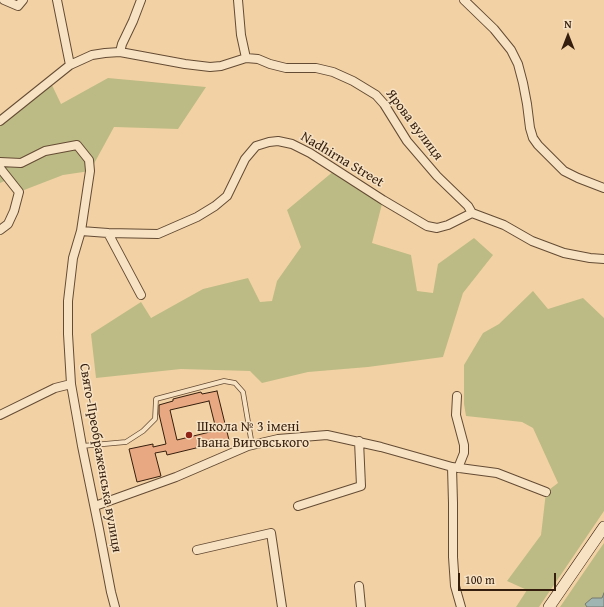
<!DOCTYPE html>
<meta charset="utf-8">
<style>
body{margin:0}
#map{position:relative;width:604px;height:607px;overflow:hidden;background:#f2d2a5;font-family:"Gentium Book Plus",serif}
canvas{display:block}
.north{position:absolute;left:548px;top:16px;width:40px;height:40px;-webkit-text-stroke:3px #f7e2c4;paint-order:stroke;rotate:0deg;font-size:11px;font-weight:700;line-height:16px;text-align:center;color:#351e0d}
.north::after{content:'';display:block;margin:auto;width:14px;height:18px;background:#351e0d;clip-path:polygon(50% 0,100% 100%,50% 72%,0 100%)}
.scale{position:absolute;left:458px;top:573px;width:98px;height:18px;box-sizing:border-box;border:2px solid #351e0d;border-top:0;padding-left:5px;font-size:12px;line-height:14px;white-space:nowrap;color:#351e0d;-webkit-text-stroke:3px #f7e2c4;paint-order:stroke}
</style>
<div id="map">
<canvas width="604" height="607"></canvas>
<div class="north">N</div>
<div class="scale">100 m</div>
</div>
<script>
const context = document.querySelector('canvas').getContext('2d');
context.lineJoin = 'round';
function fill(path, color) { context.fillStyle = color; context.fill(path, 'evenodd'); }
const toPath = rows => new Path2D(rows.map(r => 'M' + r).join(''));
function strokePath(path, color, width, dash) { context.strokeStyle = color; context.lineWidth = width; context.lineCap = dash ? 'butt' : 'round'; context.setLineDash(dash || []); context.stroke(path); }
function write(font, color, halo, rows, align = 'center') {
  context.font = font + ' "Gentium Book Plus",serif'; context.lineWidth = 3; context.setLineDash([]); context.textBaseline = 'middle'; context.strokeStyle = halo; context.fillStyle = color; for (const [text, x, y, turn = 0] of rows) {
    context.save(); context.translate(x, y); context.rotate((+turn || 0) * Math.PI / 180); context.textAlign = isNaN(turn) ? turn : align; if (halo) context.strokeText(text, 0, 0); context.fillText(text, 0, 0); context.restore();
  }
}
const green = toPath([
 [108,78,206,87,178,129,114,127,90,171,63,175,19,192,9,179,0,183,0,121,50,81,61,104],
 [335,170,383,200,372,243,411,255,417,291,433,293,438,264,474,238,493,255,463,293,443,357,368,367,308,372,262,383,250,371,181,369,96,378,91,334,141,302,151,318,203,289,248,278,260,302,272,301,277,281,301,247,287,210],
 [533,291,548,309,583,298,604,318,604,511,539,607,516,607,527,590,507,581,541,535,546,492,558,483,533,428,522,422,466,416,464,404,464,365,483,333,499,324],
 [604,543,604,607,560,607,597,553]
]);
const water = toPath([
 [604,593,604,607,587,607,585,604,592,598,602,598,604,593]
]);
const building = toPath([
 [217,391,229,440,167,455,166,451,155,453,161,476,137,482,129,449,153,444,153,447,166,444,159,414,159,405,173,401,173,399,201,392,202,394,217,391],
 [209,401,215,425,212,426,214,431,177,440,170,410,209,401]
]);
const service = toPath([
 [82,446,126,442,143,431,155,419,156,399,224,381,235,383,243,392,252,445]
]);
const minor = toPath([
 [4,0,18,6,23,0],
 [57,0,70,65],
 [238,0,241,35,246,58],
 [464,0,494,29,511,50,518,64,523,83,527,104,530,128,533,138,538,145,564,171,578,178,604,188],
 [120,52,122,44,133,21,141,0],
 [0,121,70,65,92,55,105,53,120,52,185,64,210,67,221,66,246,58,258,59,270,64,286,68,316,68,333,72,353,81,376,95,384,104,407,141,437,176,468,206,472,213,504,225,532,241,564,253,590,258,604,259],
 [0,162,21,163,45,151,77,145,89,160,90,171,81,231,73,258,68,301,68,334,71,384,82,446,99,529,111,592,115,607],
 [0,168,19,192,14,211,8,224,0,230],
 [81,231,108,233,141,295],
 [108,233,158,234,197,217,215,206,227,196,245,159,256,146,269,142,278,141,292,144,310,153,383,200,427,226,437,228,448,225,472,213],
 [457,396,456,415,464,445,464,453,458,468],
 [0,415,55,388,71,384],
 [452,467,453,503,453,557,455,586,461,607],
 [95,506,176,477,248,446,278,439,327,435,381,447,452,467,497,473,546,492],
 [298,506,361,486,359,441],
 [197,550,271,533,282,607],
 [359,586,361,607]
]);
const secondary = toPath([
 [549,607,604,527]
]);
const markers = [
 [189,435,4,"#8f2418"]
];
const streetNames = [
 ["Ярова вулиця",414,125,53],
 ["Nadhirna Street",342,160,31],
 ["Свято-Преображенська вулиця",100,458,80]
];
const poiNames = [
 ["Школа № 3 імені",197,427],
 ["Івана Виговського",197,443]
];
fill(green, '#bdbb85');
fill(water, '#9fb5b1');
strokePath(water, '#75796f', 1);
fill(building, '#e8a881');
strokePath(building, '#351e0d', 1);
strokePath(service, '#644b33', 5.5);
strokePath(minor, '#644b33', 10);
strokePath(secondary, '#351e0d', 12);
strokePath(service, '#f7e2c4', 4);
strokePath(minor, '#f7e2c4', 8);
strokePath(secondary, '#f7e2c4', 11);
for (const [x, y, r, color] of markers) { const dot = new Path2D(); dot.arc(x, y, r, 0, 2 * Math.PI); context.fillStyle = color; context.fill(dot); strokePath(dot, '#f7e2c4', 1.5); }
write('14px', '#351e0d', '#f7e2c4', streetNames);
write('14px', '#351e0d', '#f7e2c4', poiNames, 'left');
</script>
